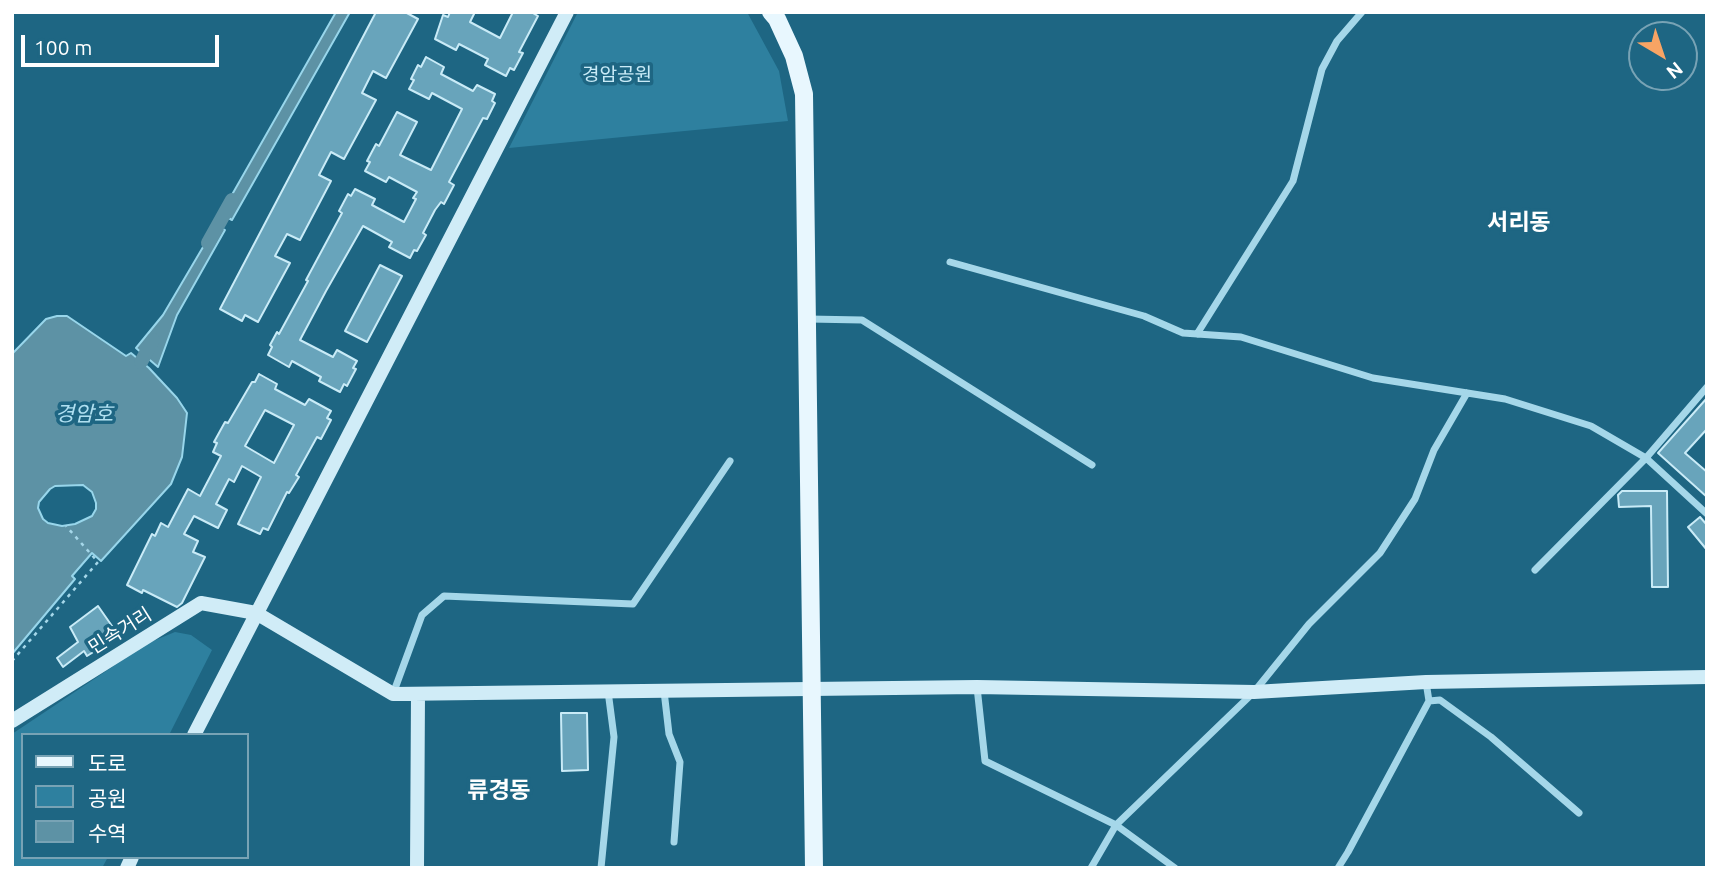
<!DOCTYPE html>
<meta charset="utf-8">
<style>
body{margin:0}
#map{position:relative;width:1719px;height:880px;overflow:hidden;background:#1e6683;font-family:Ubuntu,"Noto Sans KR",sans-serif}
canvas{display:block}
.frame{position:absolute;inset:0;border:14px solid #fff;pointer-events:none}
.legend{position:absolute;left:21px;top:733px;width:228px;height:126px;box-sizing:border-box;background:#1e6683;border:2px solid #78a3b5;margin:0;padding:9px 12px;list-style:none;font-size:21px;color:#fff}
.legend li{display:flex;align-items:center;gap:14px;height:35px}
.legend b{width:35px;border:2px solid #78a3b5}
.north{position:absolute;left:1628px;top:21px;width:70px;height:70px;box-sizing:border-box;background:#1e6683;border:2px solid #78a3b5;border-radius:50%;rotate:141deg;font-size:19px;font-weight:700;line-height:28px;text-align:center;color:#fff}
.north::after{content:'';display:block;margin:auto;width:24px;height:32px;background:#f8a464;clip-path:polygon(50% 0,100% 100%,50% 72%,0 100%)}
.scale{position:absolute;left:21px;top:35px;width:198px;height:32px;box-sizing:border-box;border:4px solid #fff;border-top:0;padding-left:9px;font-size:21px;line-height:24px;white-space:nowrap;color:#fff;-webkit-text-stroke:5px #1e6683;paint-order:stroke}
</style>
<div id="map">
<canvas width="1719" height="880"></canvas>
<div class="frame"></div>
<ul class="legend">
<li><b style="height:9px;background:#e8f7fe"></b>도로</li>
<li><b style="height:19px;background:#2e809f"></b>공원</li>
<li><b style="height:19px;background:#5d92a5"></b>수역</li>
</ul>
<div class="north">N</div>
<div class="scale">100 m</div>
</div>
<script>
const context = document.querySelector('canvas').getContext('2d');
context.lineJoin = 'round';
function fill(path, color) { context.fillStyle = color; context.fill(path, 'evenodd'); }
const toPath = rows => new Path2D(rows.map(r => 'M' + r).join(''));
function strokePath(path, color, width, dash) { context.strokeStyle = color; context.lineWidth = width; context.lineCap = dash ? 'butt' : 'round'; context.setLineDash(dash || []); context.stroke(path); }
function write(font, color, halo, rows, align = 'center') {
  context.font = font + ' Ubuntu,"Noto Sans KR",sans-serif'; context.lineWidth = 7; context.setLineDash([]); context.textBaseline = 'middle'; context.strokeStyle = halo; context.fillStyle = color; for (const [text, x, y, turn = 0] of rows) {
    context.save(); context.translate(x, y); context.rotate((+turn || 0) * Math.PI / 180); context.textAlign = isNaN(turn) ? turn : align; if (halo) context.strokeText(text, 0, 0); context.fillText(text, 0, 0); context.restore();
  }
}
const green = toPath([
 [578,12,747,12,779,71,788,121,509,148],
 [175,632,191,635,212,650,169,735,23,735,23,857,108,857,102,868,12,868,12,734,148,643]
]);
const water = toPath([
 [336,12,350,12,232,220,221,214,336,12],
 [216,225,225,230,177,315,158,367,136,348,163,315,216,225],
 [57,316,67,316,126,356,131,353,149,368,177,398,187,413,185,431,182,457,171,484,101,561,92,553,72,576,75,579,12,654,12,354,46,319,57,316],
 [83,485,92,492,96,503,96,509,92,516,75,524,62,526,48,523,43,519,38,508,39,502,50,489,55,486,83,485]
]);
const canal = toPath([
 [208,243,232,200],
 [141,362,153,340]
]);
const building = toPath([
 [376,12,405,12,418,19,386,78,373,71,362,93,376,100,344,159,331,152,319,175,331,181,300,240,287,234,275,256,290,263,258,322,245,315,242,321,220,309,376,12],
 [450,12,475,12,470,22,500,38,513,12,531,12,538,16,519,52,523,53,514,70,510,68,506,76,485,65,488,59,459,44,456,50,435,39,443,15,448,17,450,12],
 [426,57,444,67,441,74,473,91,477,85,495,94,492,101,495,103,487,119,483,118,449,182,454,185,444,204,441,202,435,210,423,233,426,235,417,251,414,250,410,258,389,247,392,242,363,226,326,291,300,340,333,357,337,350,357,361,353,368,356,369,347,386,344,384,340,392,319,381,321,377,292,361,289,367,268,355,272,347,270,345,277,332,279,334,308,281,306,280,342,213,339,211,348,194,351,196,355,189,375,199,372,205,404,222,416,199,413,198,417,192,389,177,386,182,365,171,370,162,367,161,376,144,379,146,397,112,417,122,400,155,431,170,462,109,432,93,429,99,409,89,414,80,411,79,418,65,421,67,426,57],
 [380,265,402,276,367,342,345,331,380,265],
 [259,374,277,384,275,389,305,405,309,399,331,411,327,418,331,420,321,439,317,437,296,475,299,477,289,493,287,492,268,530,263,528,260,534,238,524,261,477,242,466,234,482,229,479,216,504,227,510,218,528,194,516,184,534,198,541,193,552,205,557,182,603,177,607,143,590,142,593,127,585,152,534,155,536,161,523,168,527,188,489,200,496,221,456,213,452,217,443,214,442,225,422,228,423,252,382,255,382,259,374],
 [265,410,294,425,274,463,245,446,265,410],
 [1707,398,1707,429,1685,453,1707,472,1707,497,1658,453,1707,398],
 [1622,491,1667,491,1668,587,1652,587,1651,506,1619,507,1618,495,1622,491],
 [1700,517,1707,525,1707,550,1688,527,1700,517],
 [98,606,119,636,87,656,84,651,63,667,57,658,78,642,70,627,98,606],
 [561,713,587,713,588,770,562,771,561,713]
]);
const path = toPath([
 [12,661,98,562,66,526]
]);
const street = toPath([
 [950,262,1144,316,1183,333,1241,337,1373,378,1505,399,1591,426,1646,458,1707,514],
 [809,319,862,320,1092,465],
 [1197,334,1293,181,1322,69,1337,41,1362,12],
 [1535,570,1646,458,1707,387],
 [977,687,985,761,1116,825,1175,868],
 [664,691,669,734,680,762,674,842],
 [393,694,422,615,444,596,633,604,730,461],
 [1429,701,1440,700,1491,737,1579,813],
 [601,868,614,737,608,691],
 [1091,868,1116,825,1254,692,1309,624,1380,553,1415,499,1434,450,1467,393],
 [1338,868,1348,852,1429,701,1426,682]
]);
const secondary = toPath([
 [12,721,201,603,256,613,393,694,977,687,1254,692,1426,682,1707,677],
 [194,735,567,12],
 [127,868,132,857],
 [417,868,418,694]
]);
const primary = toPath([
 [771,12,777,19,794,56,804,94,814,868]
]);
const parkNames = [
 ["경암공원",617,75]
];
const streetNames = [
 ["민속거리",120,631,-32]
];
const waterNames = [
 ["경암호",84,414]
];
const quarterNames = [
 ["서리동",1519,222],
 ["류경동",499,790]
];
fill(green, '#2e809f');
fill(water, '#5d92a5');
strokePath(water, '#98d6eb', 2);
strokePath(canal, '#5d92a5', 14);
fill(building, '#68a4bb');
strokePath(building, '#c9ebf7', 2);
strokePath(path, '#a5d7e9', 2.5, [3.5, 5]);
strokePath(street, '#a5d7e9', 7);
strokePath(secondary, '#d0ecf7', 14);
strokePath(primary, '#e8f7fe', 18);
write('19px', '#c9ebf7', '#1e6683', parkNames);
write('19px', '#fff', '#1e6683', streetNames);
write('italic 21px', '#b0e0f1', '#1e6683', waterNames);
write('bold 23px', '#fff', '#1e6683', quarterNames);
</script>
